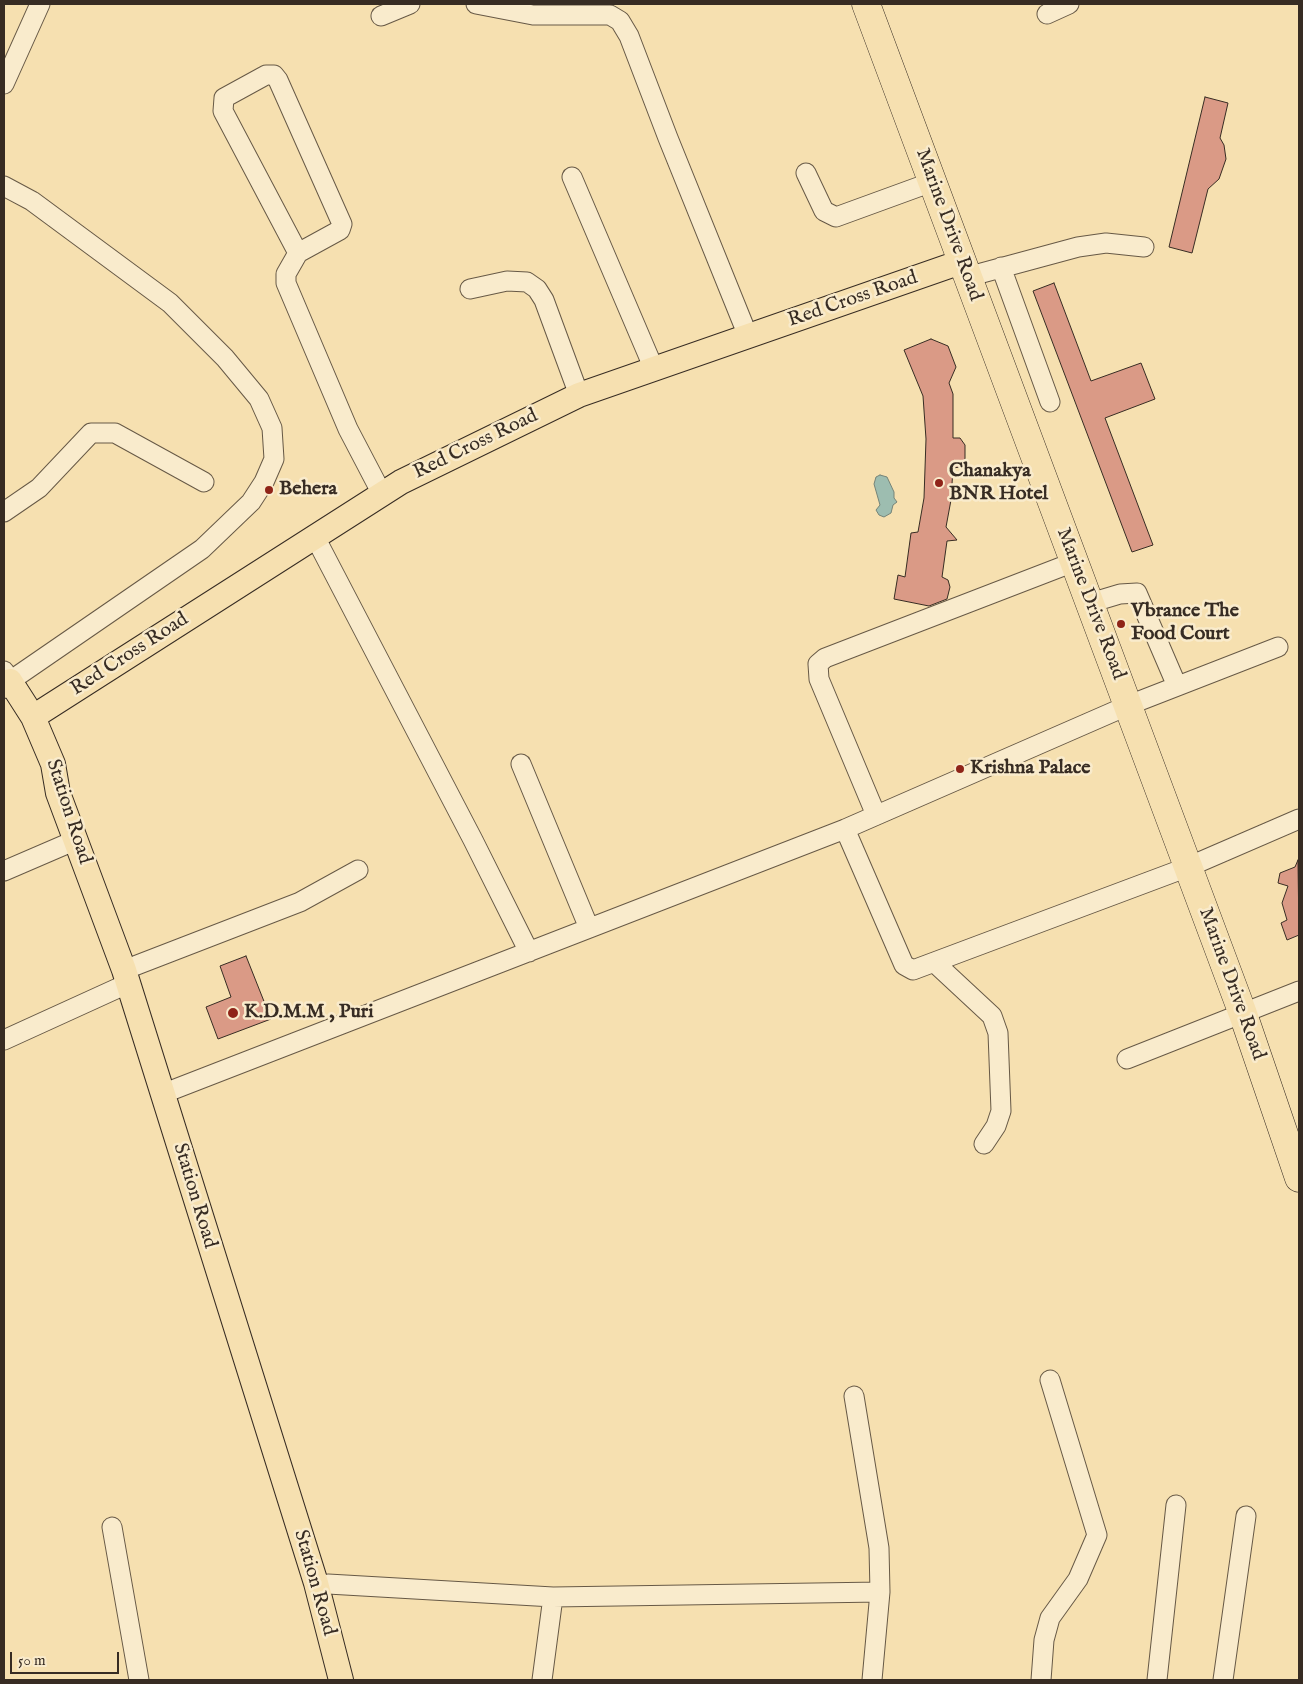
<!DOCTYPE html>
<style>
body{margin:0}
#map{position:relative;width:1303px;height:1684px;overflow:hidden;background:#f6e0b0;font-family:"IM FELL English",serif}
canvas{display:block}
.frame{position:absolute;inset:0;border:5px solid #372c23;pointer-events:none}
.scale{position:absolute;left:10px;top:1652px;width:109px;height:22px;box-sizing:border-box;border:2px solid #372c23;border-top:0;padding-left:6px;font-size:15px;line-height:18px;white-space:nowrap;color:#372c23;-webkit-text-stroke:4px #f9ebcc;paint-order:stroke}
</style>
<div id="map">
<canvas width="1303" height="1684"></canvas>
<div class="frame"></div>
<div class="scale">50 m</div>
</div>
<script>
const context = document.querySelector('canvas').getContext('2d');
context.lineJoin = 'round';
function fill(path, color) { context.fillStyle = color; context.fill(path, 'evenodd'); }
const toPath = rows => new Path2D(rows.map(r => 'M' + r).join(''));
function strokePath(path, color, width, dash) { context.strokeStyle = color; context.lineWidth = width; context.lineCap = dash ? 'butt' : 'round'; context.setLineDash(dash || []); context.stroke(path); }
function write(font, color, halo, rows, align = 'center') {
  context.font = font + ' "IM FELL English",serif'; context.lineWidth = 5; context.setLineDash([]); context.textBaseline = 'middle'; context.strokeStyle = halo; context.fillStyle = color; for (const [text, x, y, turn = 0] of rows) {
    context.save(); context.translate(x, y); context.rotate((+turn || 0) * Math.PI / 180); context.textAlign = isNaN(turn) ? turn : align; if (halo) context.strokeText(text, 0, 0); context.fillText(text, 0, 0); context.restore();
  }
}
const water = toPath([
 [880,475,887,477,894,492,894,498,897,502,893,505,891,513,884,517,879,515,876,510,880,505,874,484,876,477,880,475]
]);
const building = toPath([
 [1205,97,1228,103,1220,138,1224,145,1226,159,1219,179,1208,189,1192,253,1169,247,1205,97],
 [1054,283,1091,381,1141,363,1155,399,1105,418,1153,545,1132,552,1033,291,1054,283],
 [931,339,948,346,956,367,949,383,953,394,953,438,960,438,965,445,965,461,960,467,953,468,951,500,946,527,957,540,947,541,942,577,948,580,950,587,947,599,929,606,894,599,898,575,905,577,911,533,918,532,924,498,926,439,923,396,904,350,931,339],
 [1298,860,1299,935,1287,940,1281,923,1287,920,1282,903,1288,886,1278,883,1280,873,1295,867,1298,860],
 [246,956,271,1019,218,1039,206,1007,231,997,220,966,246,956]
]);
const minor = toPath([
 [476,4,533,15,610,15,620,21,629,36,668,138,748,336],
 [1047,14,1069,4],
 [381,16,410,4],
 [4,84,40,4],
 [806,173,824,211,836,217,932,182],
 [572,177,654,369],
 [4,186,32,201,170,303,225,358,259,399,272,428,274,459,264,482,251,502,202,549,10,681,4,671],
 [298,253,223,111,224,98,266,75,274,75,278,80,342,224,340,230,298,253,286,274,286,283,348,429,382,494],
 [1001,267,1050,402],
 [967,277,1078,247,1106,243,1144,247],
 [470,289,507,281,527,282,537,289,544,300,579,395],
 [4,512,39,488,91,433,115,433,204,482],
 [315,537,473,840,529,952],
 [1090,603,1120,594,1137,593,1177,686],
 [521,764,589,928],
 [876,815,819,679,818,664,825,658,1074,562],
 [845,829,904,965,913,970,1188,867,1299,819],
 [4,871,76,840],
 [935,963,992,1016,998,1033,1001,1111,996,1126,984,1144],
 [124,970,300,902,358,870],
 [4,1040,129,983],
 [1127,1059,1299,991],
 [162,1094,845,829,1129,705,1278,647],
 [854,1396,879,1548,880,1592,872,1680],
 [112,1527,139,1680],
 [328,1584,553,1597,880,1592],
 [542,1680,553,1597],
 [1041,1680,1044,1640,1050,1618,1078,1579,1097,1535,1050,1380],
 [1157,1680,1176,1505],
 [1223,1680,1246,1516]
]);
const major = toPath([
 [4,686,10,681,33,717,53,764,58,793,124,970,316,1583,341,1680],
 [33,717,401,482,579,395,961,262]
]);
const highway = toPath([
 [866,4,1243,1014,1299,1178]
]);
const markers = [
 [939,483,5,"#8f2418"],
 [269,490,5,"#8f2418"],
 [1121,624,5,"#8f2418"],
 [960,769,5,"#8f2418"],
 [233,1013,6,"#8f2418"]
];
const streetNames = [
 ["Marine Drive Road",948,225,70],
 ["Red Cross Road",853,300,-19],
 ["Red Cross Road",476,445,-26],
 ["Marine Drive Road",1090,604,69],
 ["Red Cross Road",130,655,-33],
 ["Station Road",68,812,72],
 ["Marine Drive Road",1231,984,70],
 ["Station Road",194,1196,73],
 ["Station Road",314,1583,74]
];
const poiNames = [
 ["Chanakya",949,472],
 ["BNR Hotel",949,495],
 ["Behera",279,490],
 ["Vbrance The",1131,612],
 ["Food Court",1131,635],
 ["Krishna Palace",970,769],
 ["K.D.M.M , Puri",244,1013]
];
fill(water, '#9dbdb0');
strokePath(water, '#748378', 1);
fill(building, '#da9a86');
strokePath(building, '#372c23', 1);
strokePath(minor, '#675946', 21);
strokePath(major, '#372c23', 26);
strokePath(highway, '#372c23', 29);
strokePath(minor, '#f9ebcc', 19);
strokePath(major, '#f6e0b0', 24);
strokePath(highway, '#f6e0b0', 28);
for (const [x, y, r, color] of markers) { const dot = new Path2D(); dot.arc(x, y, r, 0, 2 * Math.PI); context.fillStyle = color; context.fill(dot); strokePath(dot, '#f9ebcc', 2); }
write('20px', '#372c23', '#f9ebcc', streetNames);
write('bold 20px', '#372c23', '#f9ebcc', poiNames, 'left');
</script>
